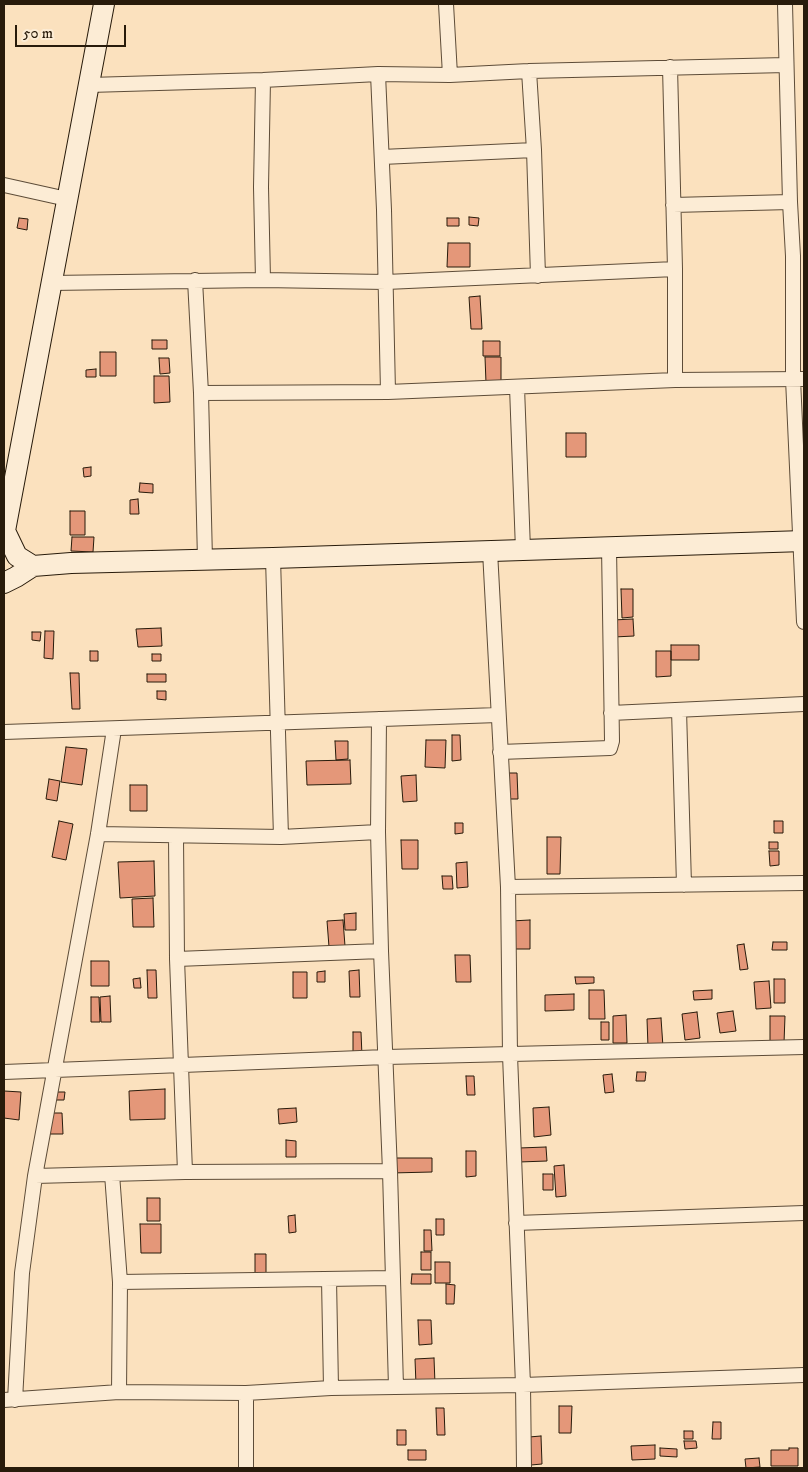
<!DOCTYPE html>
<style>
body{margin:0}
#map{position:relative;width:808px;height:1472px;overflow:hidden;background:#fbe1be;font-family:"IM FELL DW Pica",serif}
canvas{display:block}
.frame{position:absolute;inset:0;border:5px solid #281b0b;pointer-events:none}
.scale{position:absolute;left:15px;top:25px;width:111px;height:22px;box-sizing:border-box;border:2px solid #281b0b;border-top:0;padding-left:6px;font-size:15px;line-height:18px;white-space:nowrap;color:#281b0b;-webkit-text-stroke:4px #fcecd5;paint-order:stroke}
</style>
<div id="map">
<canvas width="808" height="1472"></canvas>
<div class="frame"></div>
<div class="scale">50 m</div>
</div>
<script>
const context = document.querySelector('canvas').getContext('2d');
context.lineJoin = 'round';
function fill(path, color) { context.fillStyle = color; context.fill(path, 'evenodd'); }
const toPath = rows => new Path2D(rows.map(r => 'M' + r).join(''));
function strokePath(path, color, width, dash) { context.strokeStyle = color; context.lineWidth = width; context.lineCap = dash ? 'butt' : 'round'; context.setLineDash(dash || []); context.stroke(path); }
const building = toPath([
 [469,217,479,218,478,226,469,225,469,217],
 [19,218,28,219,27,230,17,228,19,218],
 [447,218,459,218,459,226,447,226,447,218],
 [448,243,470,243,470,267,447,267,448,243],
 [480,296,482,329,471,329,469,297,480,296],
 [152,340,167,340,167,349,152,349,152,340],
 [483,341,500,341,500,356,483,356,483,341],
 [100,352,116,352,116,376,100,376,100,352],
 [485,357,501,357,501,383,486,383,485,357],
 [159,358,169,358,170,373,160,374,159,358],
 [96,369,96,377,86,377,86,370,96,369],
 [154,376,169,376,170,402,154,403,154,376],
 [566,433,586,433,586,457,566,457,566,433],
 [91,467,91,476,84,477,83,468,91,467],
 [140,483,153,484,153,493,139,492,140,483],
 [138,499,139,514,130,514,130,500,138,499],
 [70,511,85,511,85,535,70,535,70,511],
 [72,537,94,537,93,552,71,551,72,537],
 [621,589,633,589,633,617,622,618,621,589],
 [633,619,634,636,614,637,613,620,633,619],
 [161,628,162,646,138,647,136,629,161,628],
 [45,631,54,631,53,659,44,658,45,631],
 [32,632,41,632,40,641,32,640,32,632],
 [671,645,699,645,699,660,671,660,671,645],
 [90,651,98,651,98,661,90,661,90,651],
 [656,651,671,651,671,676,656,677,656,651],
 [152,654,161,654,161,661,152,661,152,654],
 [70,673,79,673,80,709,72,709,70,673],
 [147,674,166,674,166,682,147,682,147,674],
 [157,691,166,691,166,700,157,699,157,691],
 [452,735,460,735,461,760,452,761,452,735],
 [426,740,446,740,445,768,425,767,426,740],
 [335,741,348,741,348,759,336,760,335,741],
 [66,747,87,749,82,785,61,782,66,747],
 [350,760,351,784,307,785,306,761,350,760],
 [505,773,517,773,518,799,505,799,505,773],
 [416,775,417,801,403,802,401,776,416,775],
 [49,779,60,781,57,801,46,799,49,779],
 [130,785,147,785,147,811,130,811,130,785],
 [59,821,73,824,66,860,52,857,59,821],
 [774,821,783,821,783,833,774,833,774,821],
 [455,823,463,823,463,833,455,834,455,823],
 [547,837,561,837,560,874,547,874,547,837],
 [401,840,418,840,418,869,402,869,401,840],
 [769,842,778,842,778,849,769,849,769,842],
 [769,851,779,851,779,865,770,866,769,851],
 [154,861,155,896,120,898,118,862,154,861],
 [467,862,468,887,457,888,456,863,467,862],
 [442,876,452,876,453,889,443,889,442,876],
 [153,898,154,927,133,927,132,899,153,898],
 [356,913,356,930,345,930,344,914,356,913],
 [343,920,345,946,329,947,327,921,343,920],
 [530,920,530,949,511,949,511,921,530,920],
 [773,942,787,942,787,950,772,950,773,942],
 [744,944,748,969,740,970,737,945,744,944],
 [455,955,470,955,471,982,456,982,455,955],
 [91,961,109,961,109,986,91,986,91,961],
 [147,970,156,970,157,998,148,998,147,970],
 [359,970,360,997,350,997,349,971,359,970],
 [325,971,325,982,317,982,317,972,325,971],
 [293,972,307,972,307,998,293,998,293,972],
 [575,977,594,977,594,983,576,984,575,977],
 [140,978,141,988,134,988,133,979,140,978],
 [774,979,785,979,785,1003,774,1003,774,979],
 [769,981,771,1008,756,1009,754,982,769,981],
 [589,990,604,990,605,1019,589,1019,589,990],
 [712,990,712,999,694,1000,693,991,712,990],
 [574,994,574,1010,545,1011,545,995,574,994],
 [110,996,111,1022,101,1022,100,997,110,996],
 [91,997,99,997,100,1022,91,1022,91,997],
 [733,1011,736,1031,720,1033,717,1013,733,1011],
 [697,1012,700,1038,685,1040,682,1014,697,1012],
 [626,1015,627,1043,613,1043,613,1016,626,1015],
 [770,1016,785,1016,784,1043,770,1043,770,1016],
 [661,1018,663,1047,648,1047,647,1019,661,1018],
 [601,1022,609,1022,609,1040,601,1040,601,1022],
 [353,1032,361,1032,362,1056,353,1056,353,1032],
 [637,1072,646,1072,645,1081,636,1081,637,1072],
 [612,1074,614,1092,605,1093,603,1075,612,1074],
 [466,1076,474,1076,475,1095,467,1095,466,1076],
 [165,1089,165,1119,130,1120,129,1091,165,1089],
 [4,1091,21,1092,19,1120,4,1118,4,1091],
 [53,1092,65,1092,64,1100,53,1100,53,1092],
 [549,1107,551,1135,534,1137,533,1108,549,1107],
 [296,1108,297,1122,279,1124,278,1109,296,1108],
 [48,1113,62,1113,63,1134,49,1134,48,1113],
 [286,1140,296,1141,296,1157,286,1157,286,1140],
 [546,1147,547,1161,519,1162,519,1148,546,1147],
 [466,1151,476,1151,476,1176,466,1177,466,1151],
 [391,1158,432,1158,432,1172,391,1173,391,1158],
 [564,1165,566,1196,556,1197,554,1166,564,1165],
 [543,1174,553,1174,553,1190,543,1190,543,1174],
 [147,1198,160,1198,160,1221,147,1221,147,1198],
 [295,1215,296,1232,289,1233,288,1216,295,1215],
 [436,1219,444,1219,444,1235,436,1235,436,1219],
 [140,1224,161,1224,161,1253,141,1253,140,1224],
 [424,1230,431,1230,432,1251,424,1251,424,1230],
 [421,1252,431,1252,431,1270,421,1270,421,1252],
 [255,1254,266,1254,266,1278,255,1278,255,1254],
 [435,1262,450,1262,450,1283,435,1283,435,1262],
 [412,1274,431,1274,431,1284,411,1284,412,1274],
 [446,1284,455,1285,454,1304,446,1304,446,1284],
 [418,1320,431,1320,432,1344,419,1345,418,1320],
 [434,1358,435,1384,416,1385,415,1359,434,1358],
 [559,1406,572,1406,571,1433,559,1433,559,1406],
 [436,1408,444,1408,445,1435,437,1435,436,1408],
 [713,1422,721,1422,721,1439,712,1439,713,1422],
 [397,1430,406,1430,406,1445,397,1445,397,1430],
 [684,1431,693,1431,693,1439,684,1439,684,1431],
 [541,1436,542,1464,531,1465,529,1437,541,1436],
 [684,1441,696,1441,697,1448,685,1449,684,1441],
 [655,1445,655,1459,632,1460,631,1446,655,1445],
 [660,1448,677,1449,677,1457,660,1456,660,1448],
 [789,1448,798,1448,798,1466,771,1466,771,1450,789,1450,789,1448],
 [408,1450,426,1450,426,1460,408,1460,408,1450],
 [759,1458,760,1467,746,1468,745,1459,759,1458]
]);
const street = toPath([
 [446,4,450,75],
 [785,4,790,202,793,256,793,379,804,622],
 [670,67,675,269,675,380],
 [529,71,534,150,538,276],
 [378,74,384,210,388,392],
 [263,80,261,187,263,280],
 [89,85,263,80,378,74,450,75,529,71,786,65],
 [382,157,534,150],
 [4,185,67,199],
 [673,205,790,202],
 [195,280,201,393,205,560],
 [51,283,263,280,386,282,675,269],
 [517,387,523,550],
 [201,393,388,392,675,380,804,379],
 [490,551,508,887,510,1055,523,1385,524,1468],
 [273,558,281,837],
 [679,710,684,885],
 [611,713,804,704],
 [379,719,378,832,381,951,390,1171,396,1387],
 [4,732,498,715],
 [500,752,610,748,612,741,609,547],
 [98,834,281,837,378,832],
 [176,836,177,959,185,1172],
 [508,887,804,883],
 [177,959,381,951],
 [4,1072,386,1057,804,1047],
 [112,1174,120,1282,119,1392],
 [35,1176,185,1172,390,1171],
 [516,1223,804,1213],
 [329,1279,331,1388],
 [120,1282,392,1278],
 [246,1393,246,1468],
 [4,1400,119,1392,246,1393,331,1388,523,1385,804,1375],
 [15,1400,22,1273,35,1176,98,834,114,729]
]);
const secondary = toPath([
 [5,531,17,556,33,566],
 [4,536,104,4],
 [4,583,16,577,33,566,71,563,273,558,804,541]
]);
fill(building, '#e49779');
strokePath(building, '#281b0b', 1);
strokePath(street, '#5d4c38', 16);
strokePath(secondary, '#281b0b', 22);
strokePath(street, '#fcecd5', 14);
strokePath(secondary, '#fcecd5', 20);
</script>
